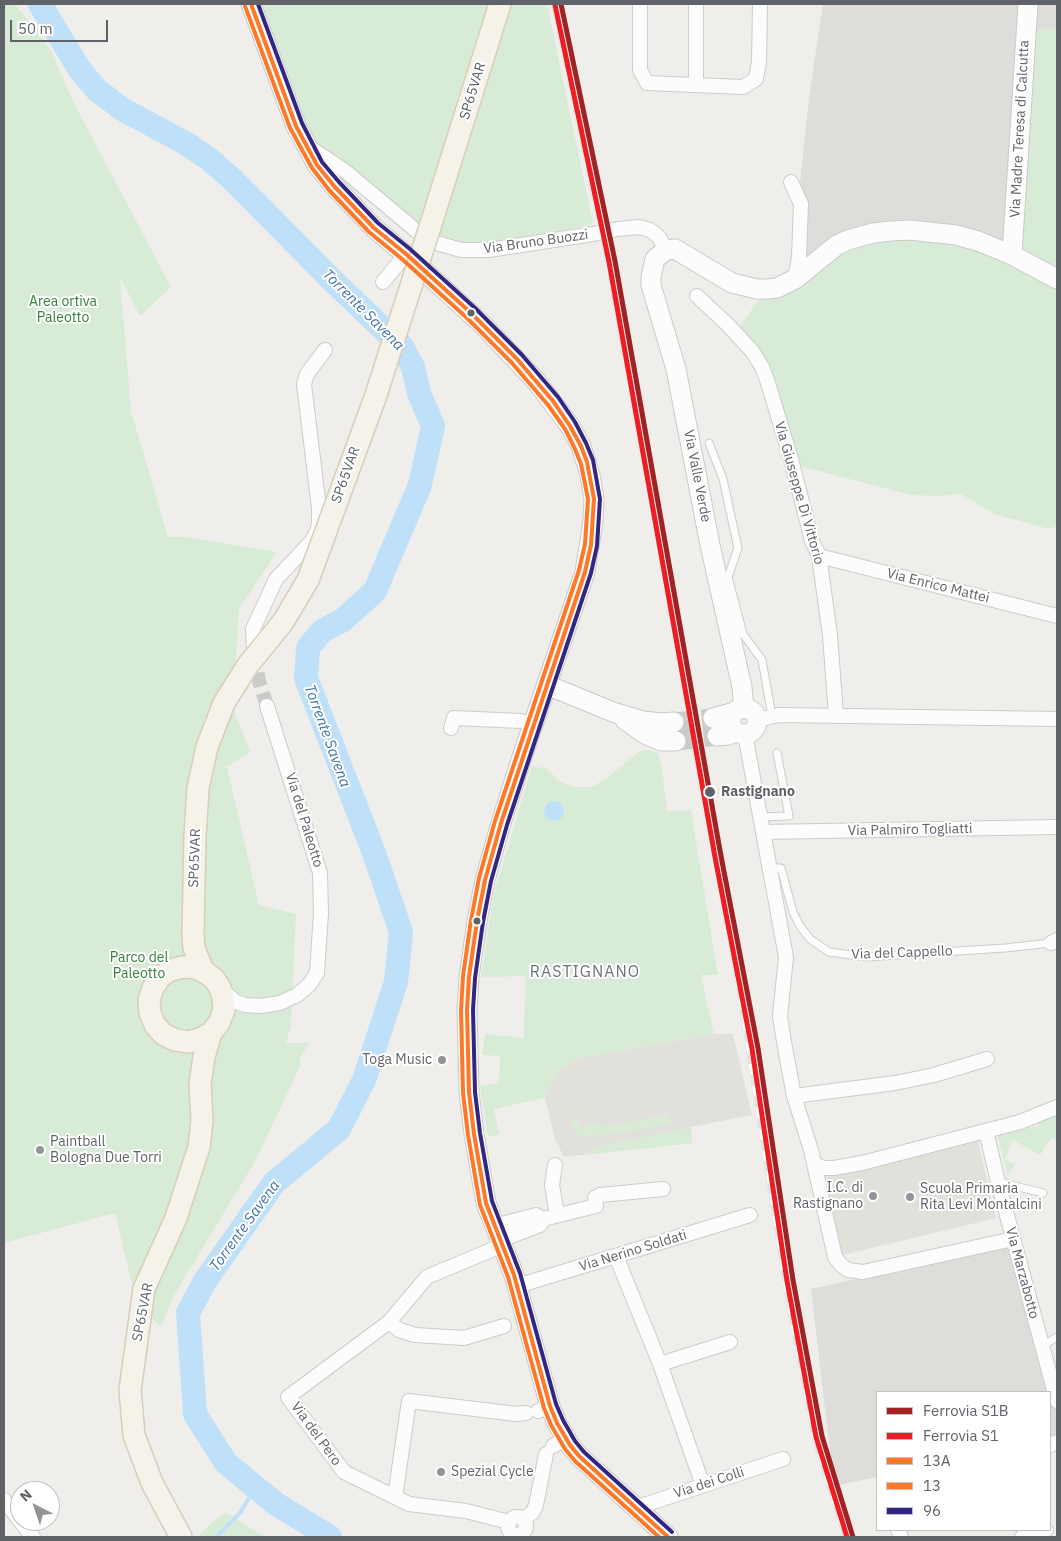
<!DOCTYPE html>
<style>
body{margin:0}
#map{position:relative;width:1061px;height:1541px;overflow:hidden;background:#efeeea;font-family:"IBM Plex Sans",sans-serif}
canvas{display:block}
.frame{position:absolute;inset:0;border:5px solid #5f6368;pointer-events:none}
.legend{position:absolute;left:876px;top:1391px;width:175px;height:140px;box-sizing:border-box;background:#fff;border:1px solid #bfc1c3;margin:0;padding:6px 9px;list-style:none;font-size:15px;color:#5f6368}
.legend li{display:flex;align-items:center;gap:10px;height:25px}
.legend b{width:25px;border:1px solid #bfc1c3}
.north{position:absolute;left:10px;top:1481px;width:50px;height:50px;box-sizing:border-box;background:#fff;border:1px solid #bfc1c3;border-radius:50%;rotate:319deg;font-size:14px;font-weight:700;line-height:20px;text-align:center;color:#5f6368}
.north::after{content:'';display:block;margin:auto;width:18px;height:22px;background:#919496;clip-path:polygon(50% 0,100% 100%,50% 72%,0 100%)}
.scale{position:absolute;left:10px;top:20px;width:98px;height:22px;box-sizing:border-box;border:2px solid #5f6368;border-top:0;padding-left:6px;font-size:15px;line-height:18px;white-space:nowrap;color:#5f6368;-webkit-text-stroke:4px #fff;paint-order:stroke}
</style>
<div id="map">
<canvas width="1061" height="1541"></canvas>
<div class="frame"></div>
<ul class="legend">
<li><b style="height:6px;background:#a02225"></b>Ferrovia S1B</li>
<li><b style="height:6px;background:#ed1d24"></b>Ferrovia S1</li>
<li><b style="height:6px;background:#ff7827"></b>13A</li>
<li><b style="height:6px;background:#ff7827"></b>13</li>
<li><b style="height:6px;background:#312783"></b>96</li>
</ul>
<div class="north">N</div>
<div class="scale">50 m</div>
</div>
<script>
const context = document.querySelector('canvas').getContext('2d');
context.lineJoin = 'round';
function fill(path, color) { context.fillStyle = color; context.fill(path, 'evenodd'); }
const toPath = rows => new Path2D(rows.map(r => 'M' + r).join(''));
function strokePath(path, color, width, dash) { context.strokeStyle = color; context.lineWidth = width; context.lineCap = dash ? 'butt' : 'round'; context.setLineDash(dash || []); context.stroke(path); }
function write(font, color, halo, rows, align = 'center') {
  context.font = font + ' "IBM Plex Sans",sans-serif'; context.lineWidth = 4; context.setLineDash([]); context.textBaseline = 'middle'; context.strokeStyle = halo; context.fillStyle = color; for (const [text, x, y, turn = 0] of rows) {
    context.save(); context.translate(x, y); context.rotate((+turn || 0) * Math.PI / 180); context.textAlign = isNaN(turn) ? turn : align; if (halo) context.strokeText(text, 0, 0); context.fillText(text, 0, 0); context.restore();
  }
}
const industrial = toPath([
 [823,4,1057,4,1057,29,1032,30,1029,157,1005,250,796,269,796,221,809,98],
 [1009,1245,1057,1403,1057,1438,1050,1439,1050,1392,877,1392,877,1477,834,1486,811,1289]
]);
const education = toPath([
 [714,1034,733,1034,752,1115,691,1127,692,1143,564,1157,555,1139,545,1098,545,1094,558,1070,579,1058],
 [977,1138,996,1218,843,1255,824,1175]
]);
const green = toPath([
 [4,4,15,4,50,49,74,103,171,287,140,316,120,277,131,411,168,537,186,537,277,552,239,609,233,708,250,752,227,767,259,905,296,914,291,1026,286,1043,309,1043,300,1058,300,1066,257,1158,172,1299,161,1327,136,1301,115,1213,4,1243],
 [260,4,547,4,593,224,546,234,464,246,431,239,314,142,308,135],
 [1057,29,1057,526,1049,529,994,514,961,494,942,496,911,495,796,465,781,423,737,330,763,294,869,231,1005,250,1029,157,1032,30],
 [647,750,658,753,662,768,667,811,691,810,718,975,701,975,714,1034,579,1058,558,1070,545,1094,545,1098,494,1109,499,1134,488,1137,480,1086,499,1083,500,1056,482,1055,485,1034,524,1038,525,976,481,977,493,897,532,766,547,769,561,782,575,787,591,787,606,779,640,751],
 [577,1113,580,1127,599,1123,600,1127,668,1115,670,1124,605,1135,584,1136,576,1134,573,1129,572,1120],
 [1057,1115,1057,1141,1052,1137,1040,1155,1013,1140,1005,1160,1015,1164,1008,1176,997,1133,1039,1126,1039,1121],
 [691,1127,692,1143,587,1155,591,1149,597,1147],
 [226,1512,248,1527,266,1537,198,1537,209,1525]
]);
const water = toPath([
 '544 811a10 10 0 1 1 20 0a10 10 0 1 1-20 0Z'
]);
const stream = toPath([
 [216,1537,240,1513,255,1488]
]);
const river = toPath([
 [40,4,80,70,97,90,122,109,187,144,209,159,233,180,334,282,402,347,413,367,419,393,433,426,420,485,375,591,343,620,322,631,308,648,306,678,374,853,401,932,396,982,364,1080,339,1129,274,1183,205,1281,188,1313,195,1414,226,1463,276,1504,330,1537]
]);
const streetTunnel = toPath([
 [254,652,259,681,267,706]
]);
const secondaryTunnel = toPath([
 [674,722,713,718],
 [676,741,717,736]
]);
const lane = toPath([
 [709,443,723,479,738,548,728,577,743,634,762,660,772,716],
 [760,817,789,816,777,753],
 [769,868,781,868,793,912,800,926,810,939,829,952,866,957,1005,948,1051,943],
 [998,1182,1043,1193],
 [1042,1346,1057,1337]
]);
const street = toPath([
 [640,4,640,70,647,83,743,87,756,79,759,62,760,4],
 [696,85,696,4],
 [309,147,345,171,419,233],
 [791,182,801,204,799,257,795,279],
 [618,229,639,227,650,230,659,237,666,250],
 [433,242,461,250,489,250,593,234],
 [383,282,406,254],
 [697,296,728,325,752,351,762,367,767,380,791,459,812,541,819,556,830,635,836,716],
 [819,556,1057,616],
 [254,651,253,629,276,579,312,541,317,532,319,523,319,508,304,384,307,374,325,350],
 [757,720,779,715,1057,719],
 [451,728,454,718,521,721,533,724],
 [745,734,786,957,780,1016,784,1042,794,1096,811,1150,835,1257,841,1265,848,1270,863,1272,1013,1239],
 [763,832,1057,827],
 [1051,943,1057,940],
 [221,989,236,1002,245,1005,261,1006,280,1003,297,995,309,985,317,973,321,913,320,873,267,706],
 [794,1096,895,1083,934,1075,987,1059],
 [986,1131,998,1182,1057,1401],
 [814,1164,823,1168,834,1168,862,1163,1020,1122,1057,1107],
 [555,1165,552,1185,557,1215],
 [494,1226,536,1215,543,1219,596,1206,595,1198,600,1195,663,1189],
 [501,1240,540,1225,543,1219],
 [503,1245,427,1277,389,1322,288,1397,344,1472,409,1504,466,1511,509,1522],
 [616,1256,660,1364,701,1480,710,1483],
 [517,1286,750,1215],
 [389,1322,399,1330,415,1335,464,1338,504,1326],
 [660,1364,730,1342],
 [538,1411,550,1406],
 [1050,1445,1057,1442],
 [553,1446,565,1438],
 [395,1497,409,1401,516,1414,526,1413],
 [4,1500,20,1521],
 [635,1508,783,1459],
 '508 1526a9 9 0 1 1 18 0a9 9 0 1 1-18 0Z',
 [524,1519,533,1512,536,1505,546,1454],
 [20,1521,33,1537],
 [898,1530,901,1537],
 [1022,1537,1046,1530]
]);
const secondary = toPath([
 [251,4,296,126,317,165,334,186,374,228,413,261],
 [1012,255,1028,4],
 [423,270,483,325,536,381,570,426,581,446,590,475,594,499,593,521,585,572,523,754,501,823,485,880,477,921,469,977,467,1010,469,1092,474,1134,486,1203,514,1275,550,1406,557,1423,570,1445,579,1456,668,1537],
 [547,685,613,712,643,721,662,723,674,722],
 '731 721a13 13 0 1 1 26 0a13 13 0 1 1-26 0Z',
 [744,709,742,687,710,545,676,369,651,285,651,277,655,259,666,250,675,249,732,283,757,289,767,289,777,288,795,279,837,245,848,240,873,233,891,231,910,230,956,235,978,241,1012,255,1057,279],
 [713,718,735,712],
 [625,720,645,734,661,741,676,741],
 [717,736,728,735,736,732]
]);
const primary = toPath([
 [430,227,500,4],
 [203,971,194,948,193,934,195,836,198,788,207,747],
 [181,1537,152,1483,134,1435,130,1390,144,1289,176,1218,199,1147,202,1121,200,1084,204,1057,211,1033,219,1023,224,1010,223,997,220,988,215,980,208,974,196,968,183,967,171,970,160,977,153,988,149,1000,150,1013,155,1025,163,1034,175,1040,188,1042,200,1039,211,1033]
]);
const rail = toPath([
 [554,4,608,261,704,792,738,982,785,1282,814,1437,845,1537]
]);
const streetBridge = toPath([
 [593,234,618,229]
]);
const primaryBridge = toPath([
 [207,747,224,703,248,665,283,622,308,580,375,398,430,227]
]);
const bus1 = toPath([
 [251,4,296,126,317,165,334,186,374,228,406,254,471,313,517,359,553,401,570,426,581,446,587,462,594,499,591,545,585,572,501,823,485,880,477,921,469,977,467,1010,469,1092,474,1134,486,1203,514,1275,550,1406,557,1423,570,1445,579,1456,668,1537]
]);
const bus2 = toPath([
 [245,6,290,128,312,168,329,190,369,232,402,259,467,318,512,363,548,405,565,429,575,449,581,464,588,499,585,544,579,570,495,821,479,878,471,920,463,976,461,1010,463,1093,468,1135,480,1205,508,1277,544,1408,551,1425,565,1449,575,1461,659,1537]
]);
const bus3 = toPath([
 [258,4,302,123,322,162,339,182,378,223,410,249,475,308,522,355,558,397,575,422,586,443,593,460,600,499,597,546,591,573,507,825,491,881,483,922,475,978,473,1010,475,1092,480,1133,492,1201,520,1273,556,1404,563,1420,575,1441,584,1452,672,1532]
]);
const rail1 = toPath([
 [561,4,615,261,721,856,758,1048,793,1280,822,1436,853,1537]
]);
const rail2 = toPath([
 [555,5,609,262,715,857,752,1049,787,1281,816,1437,847,1537]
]);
const markers = [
 [471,313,4.5,"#5f6368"],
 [710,792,6,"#5f6368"],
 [477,921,4.5,"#5f6368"],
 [442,1060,5,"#919496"],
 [40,1150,5,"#919496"],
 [873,1196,5,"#919496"],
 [910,1197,5,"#919496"],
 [441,1472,5,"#919496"]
];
const streetNames = [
 ["SP65VAR",473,91,-73],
 ["Via Madre Teresa di Calcutta",1020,129,-87],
 ["Via Bruno Buozzi",536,242,-8],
 ["SP65VAR",346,475,-70],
 ["Via Valle Verde",697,476,79],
 ["Via Giuseppe Di Vittorio",799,493,74],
 ["Via Enrico Mattei",938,586,14],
 ["Via del Paleotto",304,820,73],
 ["Via Palmiro Togliatti",910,830,-1],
 ["SP65VAR",195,858,-88],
 ["Via del Cappello",902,953,-2],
 ["Via Nerino Soldati",633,1251,-17],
 ["Via Marzabotto",1022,1273,75],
 ["SP65VAR",143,1312,-79],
 ["Via del Pero",316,1434,54],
 ["Via dei Colli",709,1483,-18]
];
const parkNames = [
 ["Area ortiva",63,302],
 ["Paleotto",63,318],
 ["Parco del",139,958],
 ["Paleotto",139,974]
];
const stopNames = [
 ["Rastignano",721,792]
];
const poiNames = [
 ["Toga Music",432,1060,"right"],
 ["Paintball",50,1142],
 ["Bologna Due Torri",50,1158],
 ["I.C. di",863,1188,"right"],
 ["Rastignano",863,1204,"right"],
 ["Scuola Primaria",920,1189],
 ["Rita Levi Montalcini",920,1205],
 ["Spezial Cycle",451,1472]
];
const waterNames = [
 ["Torrente Savena",363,310,45],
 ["Torrente Savena",327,736,70],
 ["Torrente Savena",245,1226,-54]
];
const quarterNames = [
 ["RASTIGNANO",585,972]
];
fill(industrial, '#dfddda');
fill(education, '#e2e0da');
fill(green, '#d8ebd6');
fill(water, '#bfe0f9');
strokePath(stream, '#bfe0f9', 4);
strokePath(river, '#bfe0f9', 24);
strokePath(streetTunnel, '#cbcbca', 14, [14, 7]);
strokePath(secondaryTunnel, '#cbcbca', 19, [19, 9]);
strokePath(lane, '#cbcccc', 9);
strokePath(street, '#cbcccc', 16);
strokePath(secondary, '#cacacb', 21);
strokePath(primary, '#d7ceb8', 24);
strokePath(lane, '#fdfcfc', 7);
strokePath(street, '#fdfcfc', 14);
strokePath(secondary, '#fdfcfc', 19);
strokePath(primary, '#f4f2e9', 21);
strokePath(rail, '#e4e4e4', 5.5);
strokePath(rail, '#fff', 4, [11]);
strokePath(streetBridge, '#cbcccc', 16, []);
strokePath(primaryBridge, '#d7ceb8', 24, []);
strokePath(streetBridge, '#fdfcfc', 14);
strokePath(primaryBridge, '#f4f2e9', 21);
strokePath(bus1, '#ff7827', 4);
strokePath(bus2, '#ff7827', 4);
strokePath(bus3, '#312783', 4);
strokePath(rail1, '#a02225', 5);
strokePath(rail2, '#ed1d24', 5);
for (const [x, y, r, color] of markers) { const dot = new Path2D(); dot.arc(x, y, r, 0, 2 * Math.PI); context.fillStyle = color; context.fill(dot); strokePath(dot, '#fff', 2); }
write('14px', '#5f6368', '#fff', streetNames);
write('14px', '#348238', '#fff', parkNames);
write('bold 14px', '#5f6368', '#fff', stopNames, 'left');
write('14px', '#5f6368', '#fff', poiNames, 'left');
write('italic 15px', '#4174aa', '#fff', waterNames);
context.letterSpacing = '1px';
write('16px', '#70757a', '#fff', quarterNames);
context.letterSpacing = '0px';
</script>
